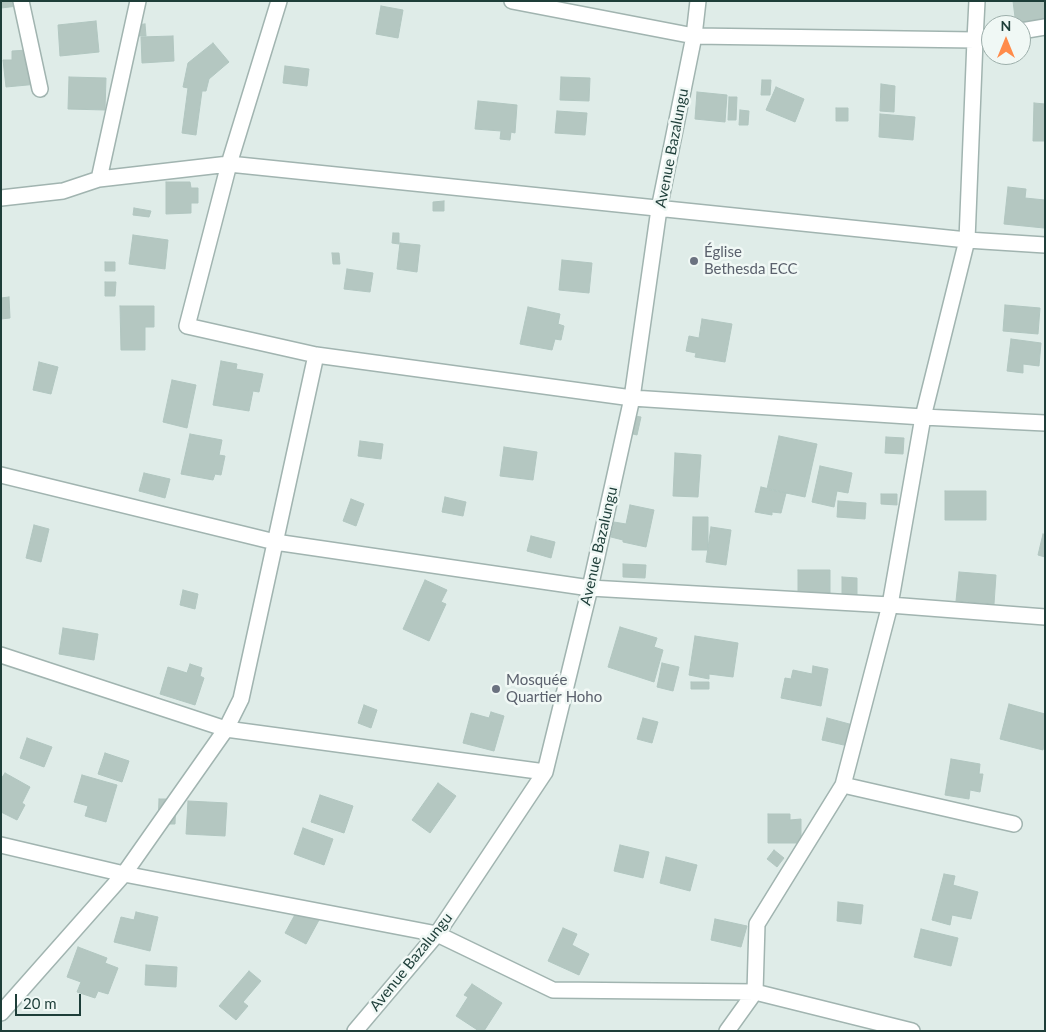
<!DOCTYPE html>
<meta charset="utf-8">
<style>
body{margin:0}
#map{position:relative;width:1046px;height:1032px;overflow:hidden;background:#dfece8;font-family:Lato,sans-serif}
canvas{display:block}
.frame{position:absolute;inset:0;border:2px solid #1e3e39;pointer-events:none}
.north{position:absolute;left:981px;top:15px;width:50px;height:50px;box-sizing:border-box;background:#f0f8f5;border:1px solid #9caeaa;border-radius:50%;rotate:0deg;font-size:14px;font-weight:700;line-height:20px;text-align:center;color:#1e3e39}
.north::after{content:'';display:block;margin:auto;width:18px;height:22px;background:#ff8b4a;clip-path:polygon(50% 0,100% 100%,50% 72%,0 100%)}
.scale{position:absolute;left:15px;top:994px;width:66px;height:22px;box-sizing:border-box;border:2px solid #1e3e39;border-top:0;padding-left:6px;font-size:15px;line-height:18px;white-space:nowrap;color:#1e3e39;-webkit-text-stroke:4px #f0f8f5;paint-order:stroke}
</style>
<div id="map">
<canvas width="1046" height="1032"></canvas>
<div class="frame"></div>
<div class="north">N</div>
<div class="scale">20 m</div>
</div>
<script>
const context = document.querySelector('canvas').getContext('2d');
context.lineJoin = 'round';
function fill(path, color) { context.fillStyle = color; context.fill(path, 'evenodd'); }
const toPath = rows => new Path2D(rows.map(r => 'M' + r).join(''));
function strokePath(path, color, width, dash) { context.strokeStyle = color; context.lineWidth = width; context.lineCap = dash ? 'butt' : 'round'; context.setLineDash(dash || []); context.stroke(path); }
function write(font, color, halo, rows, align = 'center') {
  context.font = font + ' Lato,sans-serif'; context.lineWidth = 5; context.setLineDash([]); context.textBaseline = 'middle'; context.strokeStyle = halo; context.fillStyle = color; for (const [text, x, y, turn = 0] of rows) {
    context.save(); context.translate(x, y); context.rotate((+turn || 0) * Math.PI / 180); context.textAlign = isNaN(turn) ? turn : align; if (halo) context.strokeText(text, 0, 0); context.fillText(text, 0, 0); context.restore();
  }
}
const building = toPath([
 [1,1,17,1,18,6,1,8,1,1],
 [1013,1,1045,1,1045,25,1016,25,1013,1],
 [381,6,403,10,398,38,376,34,381,6],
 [96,21,99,52,60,56,58,25,96,21],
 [145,24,146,36,134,36,133,25,145,24],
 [173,36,174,61,142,63,141,37,173,36],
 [213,43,229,62,209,79,206,91,202,91,196,135,182,133,188,88,183,87,188,63,213,43],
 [28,50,38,84,6,87,3,60,12,60,12,51,28,50],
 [285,66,309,69,307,86,283,83,285,66],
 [69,77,106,78,105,110,68,109,69,77],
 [561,77,590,78,589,101,560,100,561,77],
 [762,80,771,80,770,95,761,95,762,80],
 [881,84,895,86,894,112,880,111,881,84],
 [776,87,804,99,795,122,766,110,776,87],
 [697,92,727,95,725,122,695,119,697,92],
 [729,97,737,97,736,120,728,120,729,97],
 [478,101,517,105,515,133,511,132,510,140,500,139,501,131,475,129,478,101],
 [1034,103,1045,104,1045,141,1033,141,1034,103],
 [836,108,848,108,848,121,836,121,836,108],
 [740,110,749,111,748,125,739,125,740,110],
 [557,111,587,113,585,135,555,133,557,111],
 [880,114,915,117,913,140,879,137,880,114],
 [166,182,190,182,191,188,198,188,198,203,191,203,191,213,166,214,166,182],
 [1008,187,1026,189,1025,198,1045,200,1044,228,1004,224,1008,187],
 [444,201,444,211,433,211,433,202,444,201],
 [134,208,151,211,149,217,133,215,134,208],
 [393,233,399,233,399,244,392,243,393,233],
 [133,235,168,240,165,269,129,264,133,235],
 [400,243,420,245,417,272,397,269,400,243],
 [332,253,339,253,340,264,333,264,332,253],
 [562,260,592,263,589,293,559,290,562,260],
 [105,262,115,262,115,271,105,271,105,262],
 [347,269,373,273,370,292,344,289,347,269],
 [105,282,116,282,115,296,105,296,105,282],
 [9,297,10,318,1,319,1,298,9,297],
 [1005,305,1040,308,1038,334,1003,331,1005,305],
 [120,306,154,306,154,327,145,327,145,350,121,350,120,306],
 [528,307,560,314,558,324,564,326,561,340,555,339,552,350,520,344,528,307],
 [702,319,732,324,725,362,695,357,696,353,686,351,689,336,699,338,702,319],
 [1011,339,1041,343,1039,366,1023,364,1023,373,1007,371,1011,339],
 [221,361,237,364,236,369,263,374,259,392,253,391,249,411,213,405,221,361],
 [39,362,58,367,51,394,33,390,39,362],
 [172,380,196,385,187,428,163,422,172,380],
 [629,415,641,417,637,435,625,432,629,415],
 [190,434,222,440,219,455,225,456,221,475,215,474,213,480,181,474,190,434],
 [779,436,817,444,805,497,767,489,779,436],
 [886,437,904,438,903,454,885,453,886,437],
 [360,441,383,444,381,459,358,456,360,441],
 [504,447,537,452,533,480,500,476,504,447],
 [675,453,701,455,698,497,673,496,675,453],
 [820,466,852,473,848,493,837,491,834,507,812,502,820,466],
 [144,473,170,479,165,498,139,491,144,473],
 [761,487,786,493,781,513,772,512,772,515,755,512,761,487],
 [945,491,986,491,986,520,945,520,945,491],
 [881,494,897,494,897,505,881,504,881,494],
 [445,497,466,502,463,516,442,512,445,497],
 [351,499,364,504,356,526,343,521,351,499],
 [838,501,866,503,865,519,837,517,838,501],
 [630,505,654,510,646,547,623,542,623,540,611,537,614,522,626,524,630,505],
 [693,517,708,517,708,550,692,550,693,517],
 [34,525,49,529,41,562,26,558,34,525],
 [711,527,731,530,726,565,706,562,711,527],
 [1043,534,1045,535,1045,557,1038,555,1043,534],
 [531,536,555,542,551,558,527,551,531,536],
 [623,564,646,565,645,578,623,577,623,564],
 [798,570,830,570,830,594,798,594,798,570],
 [959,572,996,575,994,604,956,601,959,572],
 [842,577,857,578,857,596,842,596,842,577],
 [425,580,447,590,441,602,446,604,429,641,403,629,425,580],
 [183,590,198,594,195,609,180,605,183,590],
 [620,627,657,638,654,647,663,650,654,682,608,667,620,627],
 [63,628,98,634,94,660,59,654,63,628],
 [695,636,738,643,733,677,709,674,709,679,689,675,695,636],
 [662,663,679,667,673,691,657,687,662,663],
 [190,664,202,668,200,676,204,678,195,705,160,694,168,667,187,673,190,664],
 [813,666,828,669,821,706,781,698,785,678,791,679,793,670,812,674,813,666],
 [691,682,709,682,709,689,691,689,691,682],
 [1009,704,1045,714,1045,742,1043,750,1000,739,1009,704],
 [364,705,377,710,371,728,358,723,364,705],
 [491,712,504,716,494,751,463,743,471,713,489,718,491,712],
 [643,718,658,722,652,743,637,739,643,718],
 [827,718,853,725,848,746,822,740,827,718],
 [27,738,52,747,44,767,20,758,27,738],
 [105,753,129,761,122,782,98,774,105,753],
 [951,759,980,764,979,774,983,774,980,792,970,790,969,799,945,795,951,759],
 [5,773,30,787,22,803,25,805,17,820,1,812,1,779,5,773],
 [82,775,117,785,106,822,85,816,88,806,74,802,82,775],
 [438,783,456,796,430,833,412,820,438,783],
 [320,795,353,806,344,833,311,822,320,795],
 [159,799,176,799,175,824,158,824,159,799],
 [188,801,227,803,225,836,186,834,188,801],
 [768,814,790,814,790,820,801,819,801,843,768,843,768,814],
 [303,828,333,839,324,865,294,854,303,828],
 [620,845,649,852,643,878,614,871,620,845],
 [774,850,784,858,777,867,767,859,774,850],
 [666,857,697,865,690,891,660,883,666,857],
 [944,874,955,876,953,885,978,892,971,919,952,915,950,925,932,920,944,874],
 [838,902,863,905,861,924,837,921,838,902],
 [298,909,319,920,306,944,285,933,298,909],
 [136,912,158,917,150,951,114,942,121,917,134,920,136,912],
 [715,919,747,926,741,947,711,940,715,919],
 [563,928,577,934,572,945,589,954,579,975,548,961,563,928],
 [921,929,958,938,951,966,914,957,921,929],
 [78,947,107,958,105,963,118,968,108,994,98,991,95,998,77,992,81,982,67,977,78,947],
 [146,965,177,967,176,987,145,985,146,965],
 [249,971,261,981,243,1002,248,1006,236,1020,219,1006,249,971],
 [472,984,502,1003,484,1031,479,1031,456,1016,468,997,464,995,472,984]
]);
const minor = toPath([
 [21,1,40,89],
 [279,1,229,164,187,326,316,355,632,398,923,417,1045,423],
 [512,1,694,36,975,40,991,37],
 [1021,31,1045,27],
 [99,179,138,1],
 [1,198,63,191,99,179,229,164,967,240,1045,245],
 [1,475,275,542,590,588,890,605,1045,617],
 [1,655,226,729,545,772],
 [843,785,1014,824],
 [1,845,124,874,437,934,553,990,755,992,912,1031],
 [1,1013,124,874,226,729,241,699,316,355],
 [355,1031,437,934,545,772,590,588,632,398,659,209,694,36,698,1],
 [727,1031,755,992,757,924,843,785,890,605,923,417,967,240,975,40,977,1]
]);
const markers = [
 [694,261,5,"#6b7280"],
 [496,689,5,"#6b7280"]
];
const streetNames = [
 ["Avenue Bazalungu",672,148,-79],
 ["Avenue Bazalungu",599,546,-77],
 ["Avenue Bazalungu",411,962,-51]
];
const worshipNames = [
 ["Église",704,252],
 ["Bethesda ECC",704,269],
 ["Mosquée",506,680],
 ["Quartier Hoho",506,697]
];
fill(building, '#b4c7c1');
strokePath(building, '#b1c6c0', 1);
strokePath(minor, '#a1b4b0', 18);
strokePath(minor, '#fff', 15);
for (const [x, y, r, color] of markers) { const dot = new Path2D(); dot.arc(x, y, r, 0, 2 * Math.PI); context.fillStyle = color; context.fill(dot); strokePath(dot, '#f0f8f5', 2); }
write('15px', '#1e3e39', '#f0f8f5', streetNames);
write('15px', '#5b616d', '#f0f8f5', worshipNames, 'left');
</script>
